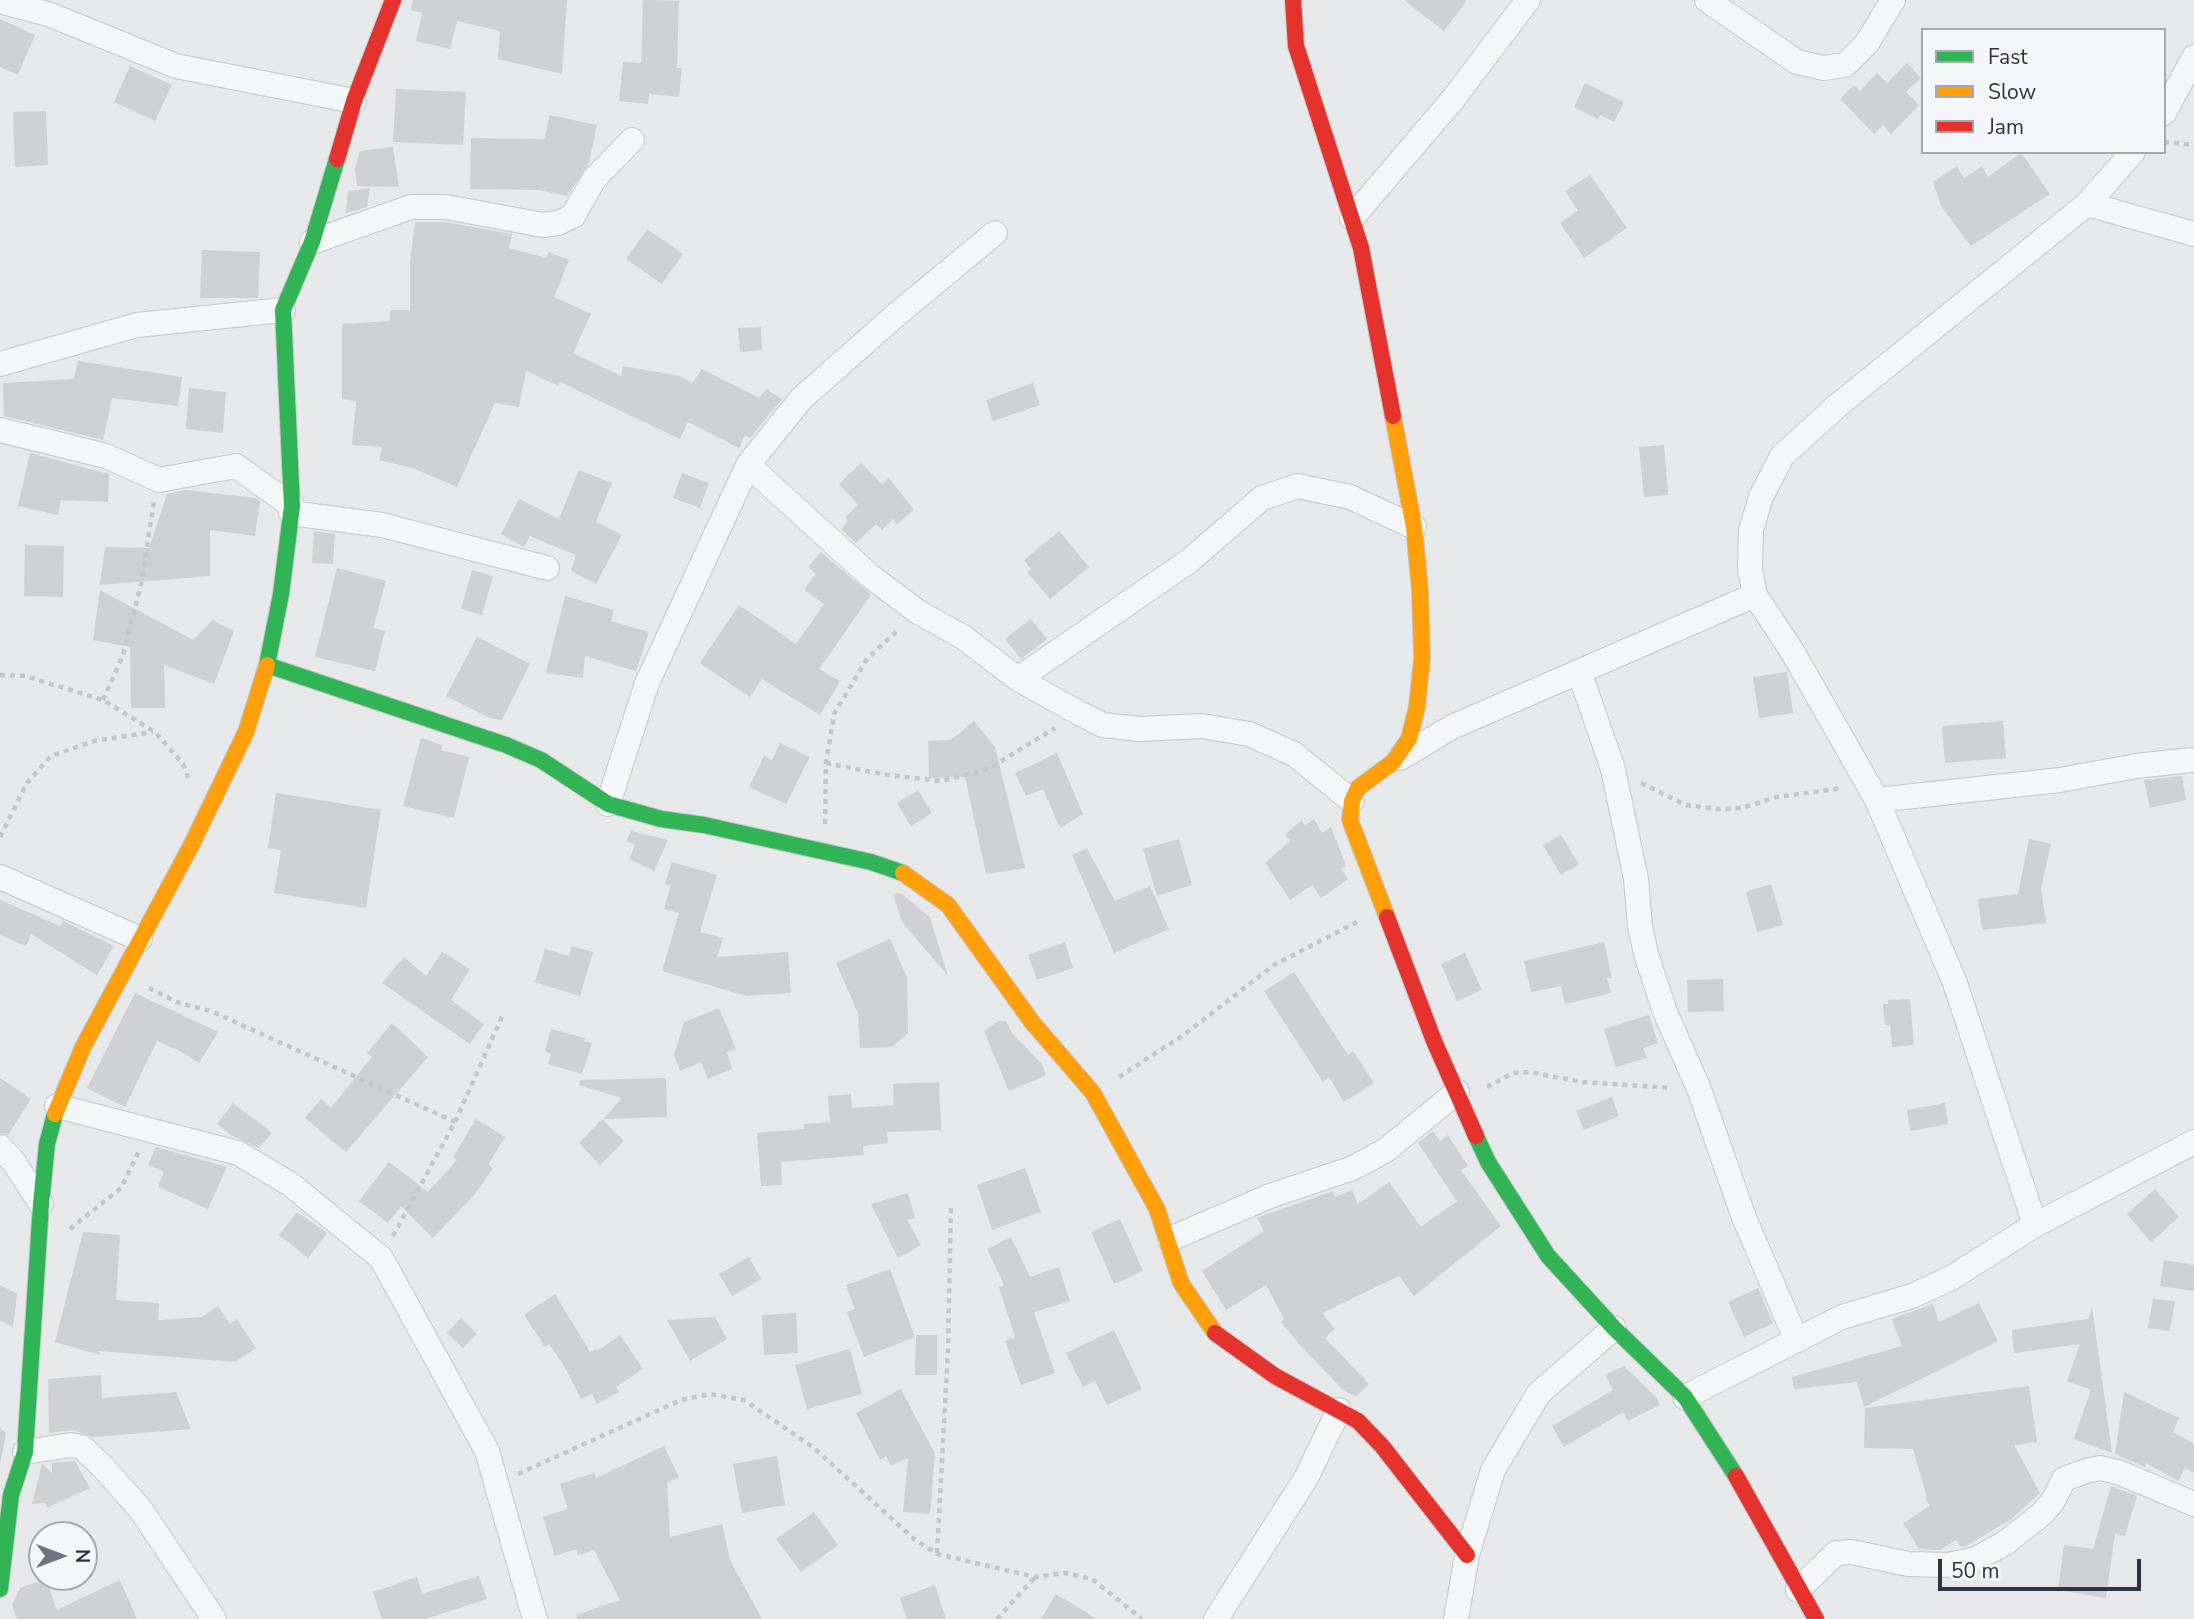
<!DOCTYPE html>
<style>
body{margin:0}
#map{position:relative;width:2194px;height:1619px;overflow:hidden;background:#e6e8ea;font-family:"Nunito Sans",sans-serif}
canvas{display:block}
.legend{position:absolute;left:1921px;top:28px;width:245px;height:126px;box-sizing:border-box;background:#f4f6f9;border:2px solid #a4a8b1;margin:0;padding:9px 12px;list-style:none;font-size:21px;color:#2b3445}
.legend li{display:flex;align-items:center;gap:14px;height:35px}
.legend b{width:35px;border:2px solid #a4a8b1}
.north{position:absolute;left:28px;top:1521px;width:70px;height:70px;box-sizing:border-box;background:#f4f6f9;border:2px solid #a4a8b1;border-radius:50%;rotate:90deg;font-size:19px;font-weight:700;line-height:28px;text-align:center;color:#2b3445}
.north::after{content:'';display:block;margin:auto;width:24px;height:32px;background:#6c737f;clip-path:polygon(50% 0,100% 100%,50% 72%,0 100%)}
.scale{position:absolute;left:1938px;top:1559px;width:203px;height:32px;box-sizing:border-box;border:4px solid #2b3445;border-top:0;padding-left:9px;font-size:21px;line-height:24px;white-space:nowrap;color:#2b3445;-webkit-text-stroke:5px #f4f6f9;paint-order:stroke}
</style>
<div id="map">
<canvas width="2194" height="1619"></canvas>
<ul class="legend">
<li><b style="height:9px;background:#30b455"></b>Fast</li>
<li><b style="height:9px;background:#ff9f0a"></b>Slow</li>
<li><b style="height:9px;background:#e5322d"></b>Jam</li>
</ul>
<div class="north">N</div>
<div class="scale">50 m</div>
</div>
<script>
const context = document.querySelector('canvas').getContext('2d');
context.lineJoin = 'round';
function fill(path, color) { context.fillStyle = color; context.fill(path, 'evenodd'); }
const toPath = rows => new Path2D(rows.map(r => 'M' + r).join(''));
function strokePath(path, color, width, dash) { context.strokeStyle = color; context.lineWidth = width; context.lineCap = dash ? 'butt' : 'round'; context.setLineDash(dash || []); context.stroke(path); }
const building = toPath([
 [413,0,567,0,562,74,498,59,500,31,457,21,450,49,416,41,422,13,411,10],
 [643,0,679,1,677,68,682,68,679,97,649,94,648,104,619,101,623,62,641,63],
 [1404,0,1467,0,1444,31],
 [0,19,35,35,18,75,0,67],
 [1907,63,1921,78,1906,92,1919,105,1891,134,1883,125,1874,134,1840,99,1854,85,1860,91,1877,73,1887,83],
 [130,66,172,85,155,121,114,102],
 [1585,83,1624,102,1614,122,1600,115,1598,119,1574,107],
 [396,89,466,92,463,145,393,142],
 [46,111,48,165,15,167,13,112],
 [550,115,597,125,589,163,567,196,540,190,470,189,471,138,544,139],
 [393,147,399,187,357,186,355,169,360,151],
 [2021,153,2050,194,1971,246,1941,206,1933,182,1957,166,1964,178,1982,166,1988,177],
 [1590,175,1627,228,1584,258,1560,223,1578,210,1565,191],
 [370,188,367,207,346,213,348,191],
 [415,222,445,222,512,234,509,248,546,258,549,252,569,260,554,297,591,314,573,353,621,376,623,366,680,376,692,383,702,369,759,398,766,389,782,399,750,438,745,435,739,448,688,422,680,439,560,382,558,386,526,371,519,407,495,403,457,487,413,468,379,460,382,447,352,445,356,401,342,399,342,324,390,321,390,310,410,310,410,262],
 [647,229,683,254,662,284,626,259],
 [202,250,260,252,258,298,200,298],
 [761,327,762,350,740,352,738,328],
 [78,361,182,377,178,406,112,398,103,440,4,416,3,383,74,379],
 [1033,383,1040,405,993,421,986,400],
 [189,388,226,392,223,433,186,429],
 [1664,445,1668,495,1644,497,1639,447],
 [30,453,109,474,108,502,61,500,58,515,18,506],
 [861,463,882,484,889,478,914,510,897,524,893,519,882,530,876,524,856,543,841,529,848,521,845,517,858,505,839,484],
 [579,470,612,483,596,522,622,535,596,584,571,571,576,555,530,536,524,547,501,534,519,499,559,519],
 [682,473,709,483,700,508,673,498],
 [186,490,255,498,260,501,255,536,210,530,210,576,100,585,105,547,149,548,167,494],
 [314,531,335,534,333,564,312,563],
 [1059,531,1089,567,1050,599,1027,572,1031,569,1024,560],
 [25,545,64,546,63,597,24,596],
 [821,552,871,595,819,669,840,681,820,715,762,679,750,697,700,663,739,605,796,644,824,604,804,590,816,574,808,567],
 [337,568,386,581,373,628,385,631,375,671,315,657],
 [472,570,493,576,482,615,461,609],
 [100,590,193,640,213,620,234,631,214,684,164,665,165,708,131,708,130,647,93,640],
 [565,596,614,610,611,621,649,632,636,671,585,656,583,678,546,673],
 [1031,619,1047,639,1021,659,1005,639],
 [477,637,530,664,502,720,490,718,446,696],
 [1787,672,1793,713,1759,718,1753,677],
 [974,721,995,747,1025,868,986,874,965,777,929,778,928,741,951,740],
 [2003,721,2006,758,1945,763,1942,726],
 [421,738,442,745,441,750,469,757,454,818,403,806],
 [780,743,810,757,786,804,749,787,764,756,772,760],
 [1057,753,1083,814,1060,828,1043,789,1026,796,1015,773],
 [2182,776,2186,800,2150,808,2144,780],
 [918,790,932,813,911,826,897,803],
 [276,793,381,810,366,908,274,893,281,850,268,848],
 [1314,819,1322,833,1331,827,1346,866,1341,869,1348,879,1321,898,1312,885,1290,900,1265,863,1290,841,1285,834,1302,820,1305,825],
 [631,831,668,840,654,871,629,859,635,845,626,841],
 [1561,835,1579,864,1561,875,1543,845],
 [1179,839,1192,885,1157,896,1143,849],
 [2029,839,2051,844,2041,888,2046,923,1982,930,1978,899,2018,894],
 [1087,848,1115,901,1150,886,1169,929,1114,953,1072,855],
 [672,862,717,875,700,932,723,938,717,957,788,952,791,993,746,996,662,971,679,913,664,909,671,885,665,884],
 [1771,884,1783,925,1757,932,1746,892],
 [900,893,930,917,948,976,902,922,893,894],
 [0,900,60,926,63,921,114,946,97,975,31,934,26,946,0,935],
 [890,939,907,977,908,1033,892,1047,860,1048,858,1013,836,963],
 [1065,942,1073,968,1037,980,1028,955],
 [1604,942,1612,978,1607,978,1611,993,1565,1004,1561,986,1531,992,1524,961],
 [572,946,593,952,580,996,535,982,545,949,569,956],
 [442,952,470,969,451,1000,484,1024,470,1044,382,983,404,957,426,976],
 [1465,953,1482,990,1457,1001,1441,964],
 [1294,972,1348,1055,1353,1051,1374,1083,1344,1102,1329,1077,1323,1082,1264,991],
 [1723,979,1724,1011,1688,1012,1687,980],
 [135,993,218,1032,199,1063,178,1050,157,1041,125,1107,87,1088],
 [1910,999,1914,1045,1892,1047,1890,1025,1885,1025,1883,1004,1888,1004,1888,1000],
 [719,1008,736,1049,727,1052,732,1069,708,1079,701,1062,680,1071,674,1055,684,1022],
 [1649,1015,1658,1043,1643,1048,1647,1058,1616,1067,1604,1029],
 [998,1021,1006,1021,1012,1033,1042,1064,1046,1075,1009,1091,984,1031],
 [392,1023,428,1057,346,1152,305,1118,321,1099,331,1108,372,1057,367,1053],
 [551,1029,585,1038,584,1041,592,1043,582,1074,548,1064,551,1054,545,1051],
 [0,1078,31,1099,8,1135,0,1133],
 [666,1078,667,1117,603,1119,622,1098,579,1085,580,1080],
 [939,1082,941,1130,887,1132,888,1143,863,1146,864,1155,781,1162,782,1185,761,1186,757,1133,804,1129,804,1124,830,1122,828,1096,851,1094,852,1108,894,1105,893,1084],
 [1612,1097,1619,1116,1584,1130,1576,1111],
 [233,1103,272,1133,259,1148,233,1136,217,1124],
 [1945,1103,1948,1124,1910,1131,1907,1110],
 [476,1119,505,1137,488,1165,493,1168,476,1193,433,1238,401,1206,388,1223,359,1201,389,1162,428,1192,457,1160,453,1157],
 [602,1119,624,1141,600,1165,579,1143],
 [1433,1131,1440,1141,1448,1135,1468,1166,1461,1170,1501,1226,1414,1296,1399,1276,1322,1313,1335,1329,1325,1338,1369,1384,1356,1397,1343,1390,1300,1345,1281,1322,1284,1319,1266,1285,1226,1310,1202,1271,1264,1231,1257,1218,1333,1191,1335,1197,1352,1190,1358,1204,1389,1182,1421,1227,1457,1201,1418,1143],
 [156,1147,227,1167,208,1209,158,1187,164,1172,148,1165],
 [1025,1168,1041,1212,992,1230,977,1185],
 [2155,1189,2179,1217,2151,1242,2127,1214],
 [908,1193,915,1218,907,1220,921,1245,898,1258,871,1204],
 [297,1212,327,1233,308,1258,279,1235],
 [1120,1219,1143,1271,1114,1284,1091,1232],
 [83,1232,120,1235,116,1300,159,1303,158,1320,202,1317,218,1306,230,1324,237,1319,256,1348,235,1362,99,1351,100,1355,55,1342],
 [1011,1237,1030,1277,1059,1267,1070,1301,1034,1312,1055,1373,1021,1385,1005,1341,1015,1337,999,1287,1004,1285,987,1249],
 [749,1257,761,1279,732,1296,719,1274],
 [2164,1260,2194,1265,2194,1291,2160,1286],
 [890,1269,915,1337,864,1357,847,1312,855,1309,846,1285],
 [0,1285,17,1294,13,1327,0,1320],
 [1758,1288,1773,1323,1744,1337,1728,1302],
 [555,1294,590,1352,596,1349,597,1351,620,1335,643,1369,616,1387,619,1392,597,1404,592,1394,581,1399,563,1364,549,1344,545,1347,524,1315],
 [2153,1299,2175,1301,2170,1331,2148,1328],
 [1979,1303,1998,1341,1864,1407,1857,1382,1794,1389,1792,1377,1902,1346,1892,1319,1933,1304,1939,1322],
 [2092,1308,2097,1342,2112,1453,2074,1439,2091,1390,2067,1381,2080,1344,2014,1353,2012,1330,2088,1319],
 [796,1313,798,1353,764,1355,762,1315],
 [715,1317,727,1339,690,1361,667,1320],
 [461,1318,477,1334,463,1348,447,1333],
 [1114,1330,1142,1389,1107,1405,1095,1381,1083,1387,1066,1353],
 [916,1335,937,1335,937,1375,915,1375],
 [850,1349,862,1394,807,1409,795,1365],
 [1624,1366,1656,1397,1660,1405,1628,1421,1623,1412,1564,1447,1552,1426,1613,1390,1605,1375],
 [101,1375,102,1398,176,1392,191,1429,93,1437,74,1430,49,1433,48,1379],
 [2029,1386,2037,1442,2014,1445,2040,1493,2010,1520,1968,1545,1961,1547,1956,1540,1940,1550,1919,1549,1903,1523,1930,1506,1925,1498,1927,1497,1913,1449,1864,1448,1865,1408],
 [901,1389,935,1454,930,1514,903,1512,908,1458,891,1466,886,1456,880,1460,856,1413],
 [2124,1392,2179,1418,2173,1432,2194,1444,2194,1473,2185,1468,2178,1481,2146,1463,2145,1467,2115,1454],
 [0,1428,6,1433,0,1464],
 [664,1446,679,1477,667,1483,670,1537,722,1524,730,1560,762,1619,577,1619,576,1615,620,1600,594,1550,578,1555,576,1549,555,1556,543,1517,568,1509,560,1484,594,1473,596,1478],
 [777,1456,785,1505,742,1513,733,1464],
 [75,1461,90,1488,46,1508,46,1503,32,1504,42,1464,52,1473,52,1463],
 [2111,1486,2137,1496,2125,1536,2115,1534,2106,1598,2058,1590,2064,1545,2093,1549],
 [814,1512,838,1545,801,1572,776,1539],
 [479,1576,487,1599,425,1619,382,1619,373,1592,417,1577,422,1594],
 [46,1579,57,1610,120,1580,137,1619,17,1619,12,1605,20,1588],
 [935,1585,946,1619,907,1619,900,1598],
 [1056,1594,1097,1619,1041,1619]
]);
const path = toPath([
 [2164,142,2194,145],
 [0,675,25,676,103,700,155,732,183,764,189,780],
 [103,700,123,655,141,584,154,502],
 [826,763,887,775,942,781,988,769,1055,728],
 [1641,783,1686,805,1716,809,1742,808,1777,797,1842,788],
 [825,824,826,763,834,714,867,659,899,629],
 [0,837,27,783,51,756,94,741,153,732],
 [149,988,179,1003,211,1011,455,1122],
 [1119,1077,1185,1034,1274,965,1357,922],
 [1487,1087,1513,1073,1530,1072,1582,1082,1672,1088],
 [70,1229,121,1188,139,1151],
 [393,1236,455,1122,504,1012],
 [518,1474,681,1400,710,1394,744,1400,814,1448,914,1539,937,1554,1035,1577,1065,1573,1092,1579,1142,1619],
 [937,1553,948,1350,951,1205],
 [997,1619,1035,1577]
]);
const street = toPath([
 [1707,0,1797,62,1824,68,1845,65,1867,43,1893,0],
 [0,1,51,15,176,66,354,101],
 [2164,113,2194,57],
 [2087,204,2194,234],
 [1352,218,1454,98,1528,0],
 [312,242,411,207,446,207,543,225,558,223,573,216,594,179,632,140],
 [0,364,137,325,283,310],
 [0,430,106,456,159,480,236,466,292,506],
 [748,465,870,576,918,612,963,637,1018,679,1079,713,1103,725,1140,729,1202,726,1249,734,1294,754,1352,801],
 [291,513,382,525,547,568],
 [1579,671,1613,769,1636,879,1640,927,1647,957,1665,1012,1699,1089,1743,1215,1796,1339],
 [1018,679,1189,561,1262,498,1298,486,1350,497,1414,527],
 [1400,758,1452,727,1755,595],
 [1877,800,2060,780,2136,766,2192,760],
 [608,804,647,683,748,465,801,399,896,315,995,233],
 [0,877,140,939],
 [57,1106,238,1153,290,1184,381,1258,487,1451,535,1619],
 [0,1147,13,1161,41,1204],
 [2035,1225,1955,983,1877,800,1792,651,1755,595,1750,569,1751,530,1761,497,1782,456,1837,406,2087,204,2133,152],
 [1170,1239,1270,1196,1353,1168,1386,1150,1457,1092],
 [1685,1397,1842,1317,1912,1296,1951,1278,2035,1225,2194,1142],
 [25,1452,71,1445,82,1447,103,1467,141,1510,214,1619],
 [1798,1590,1836,1553,1852,1552,1908,1564,1948,1565,1976,1559,2005,1543,2042,1514,2053,1501,2064,1479,2086,1471,2100,1468,2118,1472,2194,1504],
 [1216,1619,1306,1478,1339,1410],
 [1456,1619,1467,1555,1493,1470,1539,1393,1614,1328]
]);
const fast = toPath([
 [267,665,506,745,541,760,608,804,661,819,704,825,871,862,903,873],
 [267,665,281,594,292,506,283,310,312,242,337,159],
 [1476,1136,1488,1162,1548,1256,1614,1328,1685,1397,1736,1476],
 [0,1589,11,1495,25,1452,41,1204,47,1144,55,1114]
]);
const slow = toPath([
 [903,873,948,905,1032,1022,1093,1093,1157,1209,1181,1283,1215,1333],
 [1387,917,1350,820,1352,801,1358,788,1393,762,1409,739,1417,707,1422,659,1420,590,1414,527,1393,416],
 [55,1114,83,1047,192,844,246,732,267,665]
]);
const jam = toPath([
 [1293,0,1296,46,1361,248,1393,416],
 [337,159,354,101,393,0],
 [1387,917,1434,1041,1476,1136],
 [1215,1333,1275,1376,1358,1421,1382,1446,1467,1555],
 [1736,1476,1816,1619]
]);
fill(building, '#ced0d3');
strokePath(street, '#c4c6c8', 26);
strokePath(fast, '#c4c6c8', 18);
strokePath(slow, '#c4c6c8', 18);
strokePath(jam, '#c4c6c8', 18);
strokePath(path, '#c5c6ca', 4.5, [5, 5]);
strokePath(street, '#f5f6f7', 24);
strokePath(fast, '#30b455', 16);
strokePath(slow, '#ff9f0a', 16);
strokePath(jam, '#e5322d', 16);
</script>
